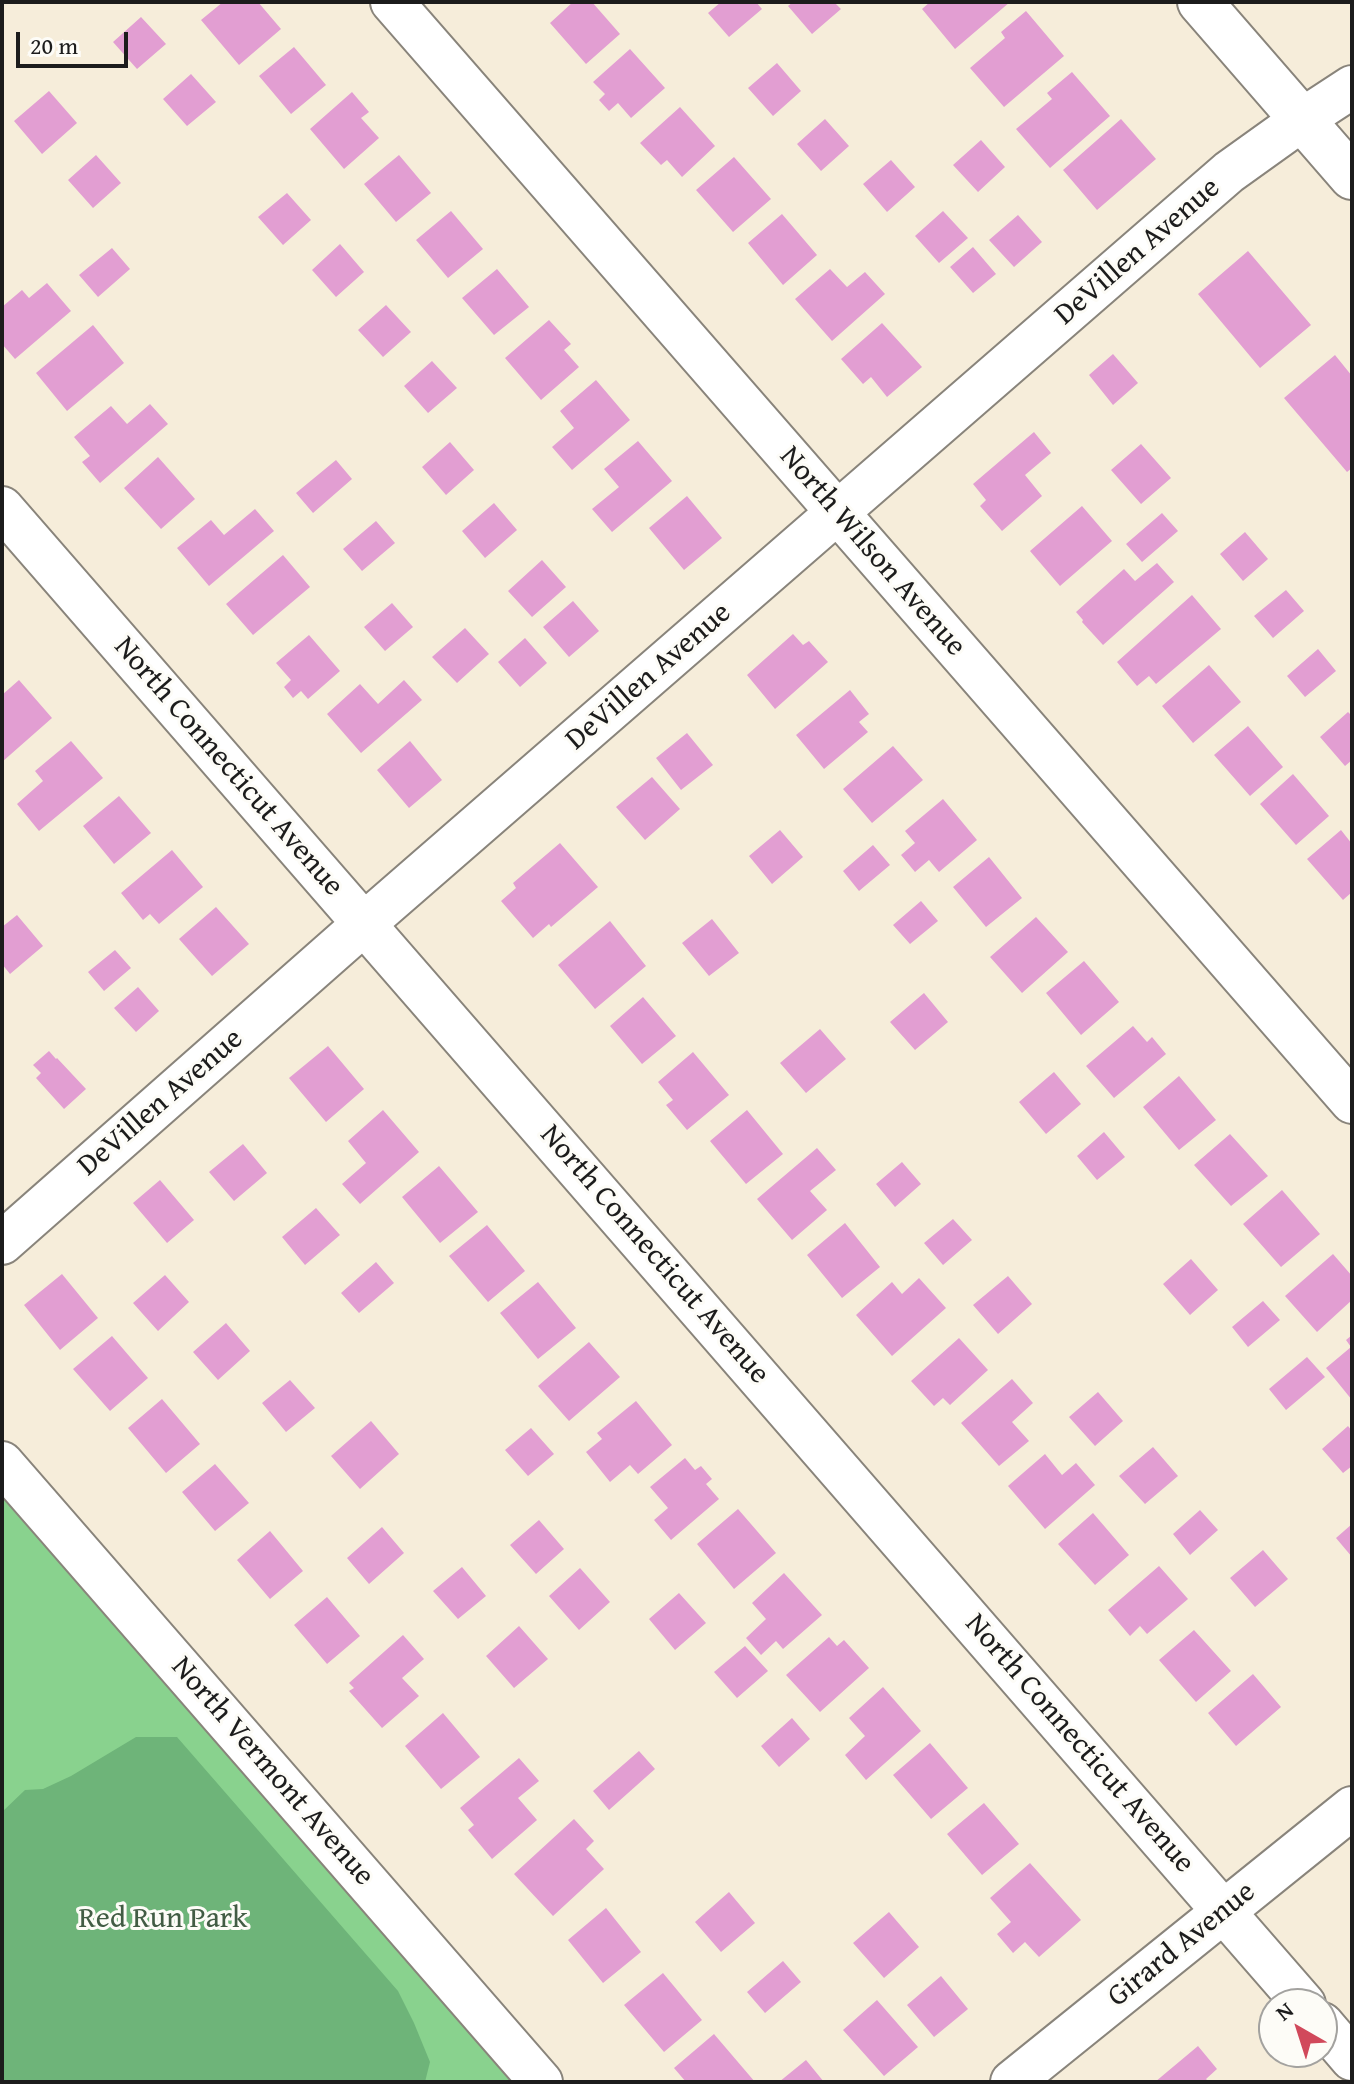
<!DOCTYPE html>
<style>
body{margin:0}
#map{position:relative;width:1354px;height:2084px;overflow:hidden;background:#f6edda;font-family:"Gentium Book Plus",serif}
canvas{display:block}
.frame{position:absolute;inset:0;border:4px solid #1c1c1c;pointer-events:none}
.north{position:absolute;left:1258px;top:1988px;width:80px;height:80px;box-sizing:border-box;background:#fdfcf7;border:2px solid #a3a29f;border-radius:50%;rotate:321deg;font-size:22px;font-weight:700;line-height:32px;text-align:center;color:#1c1c1c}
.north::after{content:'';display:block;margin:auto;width:28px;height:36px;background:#d1495b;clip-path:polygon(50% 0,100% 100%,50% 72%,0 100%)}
.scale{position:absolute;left:16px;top:32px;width:112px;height:36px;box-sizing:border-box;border:4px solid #1c1c1c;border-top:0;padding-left:10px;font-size:24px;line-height:28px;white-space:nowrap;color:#1c1c1c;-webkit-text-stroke:6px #fdfcf7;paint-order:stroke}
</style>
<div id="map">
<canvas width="1354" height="2084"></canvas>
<div class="frame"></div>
<div class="north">N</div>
<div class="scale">20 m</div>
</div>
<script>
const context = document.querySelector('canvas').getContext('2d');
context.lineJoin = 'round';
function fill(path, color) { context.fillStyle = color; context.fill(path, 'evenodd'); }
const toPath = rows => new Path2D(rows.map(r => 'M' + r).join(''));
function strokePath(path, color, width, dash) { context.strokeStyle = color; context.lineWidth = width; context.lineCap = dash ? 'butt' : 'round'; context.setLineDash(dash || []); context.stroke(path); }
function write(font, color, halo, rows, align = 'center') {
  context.font = font + ' "Gentium Book Plus",serif'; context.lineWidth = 6; context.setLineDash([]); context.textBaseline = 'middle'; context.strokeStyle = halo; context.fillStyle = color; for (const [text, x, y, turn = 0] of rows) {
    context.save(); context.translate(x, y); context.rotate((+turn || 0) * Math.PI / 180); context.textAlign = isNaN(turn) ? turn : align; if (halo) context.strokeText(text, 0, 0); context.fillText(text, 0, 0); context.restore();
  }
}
const green = toPath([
 [2,1494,521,2082,2,2082]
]);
const forest = toPath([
 [136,1737,177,1737,398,1991,414,2023,430,2062,425,2082,2,2082,2,1812,25,1790,43,1789,71,1776]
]);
const building = toPath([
 [223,2,258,2,281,29,239,65,201,20],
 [573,2,592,2,620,34,586,64,550,23],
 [721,2,756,2,762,9,729,37,708,13],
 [793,2,834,2,841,9,812,34,788,6],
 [930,2,1010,2,955,49,922,9],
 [1026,11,1064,56,1004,107,970,68,1005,38,1001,32],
 [141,17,166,44,137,69,113,42],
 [294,47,326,85,291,114,259,76],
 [630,49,665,88,631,118,618,103,609,111,599,100,605,94,593,82],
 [777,63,801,91,773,116,748,88],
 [1072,72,1110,116,1050,168,1016,129,1052,99,1047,93],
 [191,74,216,102,187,126,163,99],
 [49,91,77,123,42,154,14,121],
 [352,92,369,112,361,118,379,138,344,169,310,129],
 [680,107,715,146,682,177,667,160,661,165,640,143],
 [825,119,849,146,821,171,797,144],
 [1121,119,1156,159,1097,210,1063,170],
 [981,140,1005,167,978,192,953,165],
 [96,155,121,183,93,208,68,180],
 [399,155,431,193,396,222,364,184],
 [734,157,771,199,733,232,696,190],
 [891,160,915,187,887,212,863,184],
 [287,193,311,220,283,245,258,217],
 [451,211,483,249,448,278,416,240],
 [943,211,968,238,939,263,915,236],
 [782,214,817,255,783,285,748,243],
 [1018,215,1042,242,1014,267,989,240],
 [340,244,364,272,336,297,312,270],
 [973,247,996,274,973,293,950,267],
 [112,248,130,269,98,297,79,275],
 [1248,251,1311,325,1260,368,1198,294],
 [497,269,529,307,494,335,462,298],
 [830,269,847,287,865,272,885,294,832,341,795,299],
 [47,283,71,311,15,359,2,344,2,307,22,290,29,298],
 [386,305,411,332,383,357,358,330],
 [549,320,571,344,564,350,579,367,541,400,505,358],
 [882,323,922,367,887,397,871,377,863,384,841,359],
 [93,325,124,363,67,411,36,373],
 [1113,354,1138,383,1113,405,1089,375],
 [1335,355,1352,376,1352,468,1347,472,1284,398],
 [432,361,457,388,428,413,404,386],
 [596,380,630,420,572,470,552,447,574,428,560,411],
 [150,404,168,424,100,483,82,462,90,456,74,437,111,406,127,424],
 [1034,432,1051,453,1025,475,1042,496,1002,531,980,506,986,500,973,484],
 [638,441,672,481,612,532,592,509,619,487,604,469],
 [450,442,474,470,446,495,422,467],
 [1141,444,1171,478,1141,504,1111,470],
 [158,457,195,499,161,529,124,488],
 [336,460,352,479,313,513,296,493],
 [687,496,722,538,684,570,649,528],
 [494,503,517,530,485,558,462,531],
 [1082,506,1112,541,1060,586,1030,551],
 [255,509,274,531,209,586,177,548,211,520,224,535],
 [1162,513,1178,531,1142,562,1126,544],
 [376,521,395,543,362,571,343,549],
 [1245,532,1268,559,1243,581,1220,554],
 [283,555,310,587,253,635,226,604],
 [542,560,566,587,532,617,508,591],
 [1157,563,1174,582,1103,645,1082,622,1083,620,1076,612,1124,569,1135,581],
 [1286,590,1304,611,1273,638,1254,616],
 [1192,595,1221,629,1156,684,1149,676,1137,686,1117,662],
 [573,601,599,631,569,657,543,627],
 [392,603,413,627,385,651,364,627],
 [465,628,489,654,457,683,432,657],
 [793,634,803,645,809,641,828,662,775,709,747,675],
 [309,635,340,671,308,699,301,691,293,698,284,687,291,680,276,663],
 [525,638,547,663,520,687,498,662],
 [1318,649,1336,671,1305,697,1287,676],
 [1209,665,1241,702,1193,743,1162,706],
 [19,680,52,718,2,762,2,695],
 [404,680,422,700,361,753,327,714,360,684,378,704],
 [850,690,869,714,859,722,868,732,824,769,796,735],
 [1348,712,1352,716,1352,760,1345,766,1320,737],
 [1248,726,1283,767,1250,796,1214,755],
 [687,733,713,765,681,790,656,758],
 [71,741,103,778,39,831,17,804,43,781,35,771],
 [410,741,442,780,409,808,377,770],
 [893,746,923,780,872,823,843,789],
 [1293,774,1329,816,1296,845,1260,804],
 [652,777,680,809,645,840,616,807],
 [119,796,151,833,114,864,83,826],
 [943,799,977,840,939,872,929,860,915,872,901,855,915,843,905,831],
 [780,830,803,857,772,884,749,856],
 [1341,830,1352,844,1352,892,1343,900,1307,859],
 [560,843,598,887,551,927,549,924,533,938,501,901,516,888,513,883],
 [873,845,890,865,859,891,843,871],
 [172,850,203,887,159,924,150,914,143,920,121,893],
 [989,857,1022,898,986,927,953,887],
 [921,901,938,921,910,944,893,925],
 [216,907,249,944,212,976,179,939],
 [17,915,43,946,10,974,2,964,2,927],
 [1036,917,1068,952,1022,993,990,957],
 [712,919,739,953,709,976,682,943],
 [610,921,646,966,595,1009,558,965],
 [115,950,131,968,104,991,88,972],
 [1084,961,1119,1002,1081,1035,1046,993],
 [138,987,159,1011,136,1032,114,1008],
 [924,993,948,1022,915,1050,890,1022],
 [643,997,676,1036,642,1064,610,1026],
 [1133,1026,1147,1042,1152,1037,1166,1054,1114,1098,1086,1066],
 [820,1029,846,1059,806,1093,780,1063],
 [328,1046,364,1089,326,1122,289,1078],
 [49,1051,56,1059,57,1058,86,1089,64,1109,36,1078,41,1073,33,1065],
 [693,1052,729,1095,687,1130,666,1105,673,1100,658,1082],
 [1054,1072,1081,1104,1046,1134,1019,1102],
 [1179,1076,1216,1120,1179,1150,1143,1107],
 [383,1110,419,1152,360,1204,342,1184,366,1163,348,1141],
 [747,1110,783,1154,746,1184,710,1141],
 [1104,1132,1125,1157,1097,1180,1077,1156],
 [1230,1134,1268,1176,1231,1206,1194,1165],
 [243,1144,267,1173,234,1201,209,1172],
 [817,1148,836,1170,810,1191,827,1210,792,1240,757,1199],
 [902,1162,921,1184,895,1207,876,1184],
 [439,1166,478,1212,440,1243,402,1197],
 [160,1180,194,1220,167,1243,133,1203],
 [1282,1190,1320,1234,1281,1267,1243,1224],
 [316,1208,340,1235,305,1265,282,1237],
 [953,1219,972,1240,943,1265,924,1243],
 [845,1223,880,1267,842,1298,807,1255],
 [487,1225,525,1271,488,1302,449,1256],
 [1333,1254,1352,1276,1352,1300,1317,1332,1285,1296],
 [1191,1259,1218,1290,1190,1315,1163,1284],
 [376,1262,394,1283,359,1313,341,1293],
 [62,1274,98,1318,60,1350,24,1305],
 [165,1275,189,1302,158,1331,133,1303],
 [1008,1276,1032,1304,998,1334,973,1305],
 [919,1278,946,1308,892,1356,856,1315,892,1282,902,1294],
 [538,1282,576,1328,538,1359,500,1313],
 [1263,1301,1280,1320,1248,1347,1232,1327],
 [226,1323,250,1351,218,1380,193,1352],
 [1352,1335,1352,1400,1326,1368,1351,1347,1346,1340],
 [112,1336,148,1378,110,1411,73,1369],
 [959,1338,988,1370,950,1405,943,1398,934,1406,911,1381],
 [589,1342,620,1377,569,1421,538,1386],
 [1307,1357,1325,1377,1286,1410,1269,1389],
 [1012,1379,1033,1403,1012,1422,1029,1441,999,1466,961,1423],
 [290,1380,315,1408,286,1432,262,1403],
 [1098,1392,1123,1421,1095,1446,1069,1417],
 [162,1399,200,1444,166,1473,128,1428],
 [636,1401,672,1445,638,1474,630,1465,610,1482,586,1452,602,1439,597,1433],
 [371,1421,399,1454,360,1489,331,1456],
 [1348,1426,1352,1431,1352,1466,1343,1473,1322,1449],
 [531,1428,554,1454,528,1476,505,1450],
 [1153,1447,1178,1476,1145,1504,1119,1476],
 [1045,1454,1062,1475,1076,1463,1095,1485,1045,1529,1008,1486],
 [685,1458,695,1470,701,1466,712,1479,706,1484,719,1499,671,1540,654,1520,668,1508,650,1487],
 [215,1464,249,1503,215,1531,182,1492],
 [738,1509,776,1553,734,1589,697,1544],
 [1200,1510,1218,1530,1190,1555,1173,1534],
 [1093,1513,1129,1555,1095,1585,1058,1544],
 [539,1520,564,1549,536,1574,510,1545],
 [1352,1524,1352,1557,1336,1538],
 [382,1527,404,1553,369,1584,347,1558],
 [270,1531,303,1571,270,1599,237,1560],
 [1263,1550,1288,1579,1255,1607,1230,1578],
 [1159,1566,1188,1599,1147,1634,1140,1626,1130,1636,1108,1610],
 [462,1567,486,1596,458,1619,433,1591],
 [580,1568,610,1602,579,1630,549,1596],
 [784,1573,822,1615,783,1649,776,1641,761,1655,746,1638,766,1619,752,1603],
 [679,1593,706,1623,675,1650,649,1619],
 [327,1597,360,1636,327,1664,294,1625],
 [519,1626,548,1659,514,1688,486,1656],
 [1194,1630,1231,1671,1196,1702,1159,1660],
 [403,1635,424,1659,402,1678,419,1696,382,1728,349,1691,354,1688,349,1683],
 [829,1637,837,1646,844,1640,869,1668,820,1712,786,1675],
 [745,1646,768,1671,737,1698,714,1672],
 [1253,1674,1281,1707,1236,1746,1208,1713],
 [883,1687,921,1731,866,1780,845,1755,865,1736,849,1718],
 [443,1713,480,1757,441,1789,405,1746],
 [792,1718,810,1739,779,1767,761,1746],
 [930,1743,968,1788,931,1819,893,1775],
 [639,1751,655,1769,609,1810,593,1791],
 [519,1758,539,1781,518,1798,537,1820,492,1859,468,1830,474,1825,460,1808],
 [984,1803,1019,1844,982,1875,947,1834],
 [574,1819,594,1841,586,1849,604,1869,553,1916,514,1874],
 [1030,1863,1081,1920,1039,1957,1025,1942,1013,1953,997,1934,1011,1922,990,1898],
 [729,1892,755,1923,721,1952,695,1922],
 [606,1908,641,1952,603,1983,568,1940],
 [889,1912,919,1947,884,1978,853,1943],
 [783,1961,801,1982,765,2013,747,1992],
 [663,1973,702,2020,664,2052,624,2005],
 [941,1976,968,2009,934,2037,907,2005],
 [877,2000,918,2047,884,2076,843,2030],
 [714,2034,755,2082,686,2082,674,2068],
 [1198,2046,1217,2069,1206,2079,1209,2082,1155,2082],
 [806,2060,824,2082,779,2082]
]);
const street = toPath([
 [392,2,1352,1102],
 [2,508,1304,2004],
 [2,1243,365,923,1229,172,1303,119,1352,87],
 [2,1463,541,2082],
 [1322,2024,1352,2059],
 [1012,2082,1352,1808]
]);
const secondary = toPath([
 [1200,2,1352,177]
]);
const streetNames = [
 ["DeVillen Avenue",1138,252,-41],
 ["North Wilson Avenue",872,552,49],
 ["DeVillen Avenue",649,677,-41],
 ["North Connecticut Avenue",228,767,49],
 ["DeVillen Avenue",161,1103,-41],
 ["North Connecticut Avenue",654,1255,49],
 ["North Connecticut Avenue",1079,1744,49],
 ["North Vermont Avenue",272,1772,49],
 ["Girard Avenue",1182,1945,-39]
];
const parkNames = [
 ["Red Run Park",163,1919]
];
fill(green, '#89d28e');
fill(forest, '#6eb479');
fill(building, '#e29ed2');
strokePath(street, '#89847b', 46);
strokePath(secondary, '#89847b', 48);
strokePath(street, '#fff', 42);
strokePath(secondary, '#fff', 44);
write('30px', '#1c1c1c', '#fdfcf7', streetNames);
write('30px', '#425c44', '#fdfcf7', parkNames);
</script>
